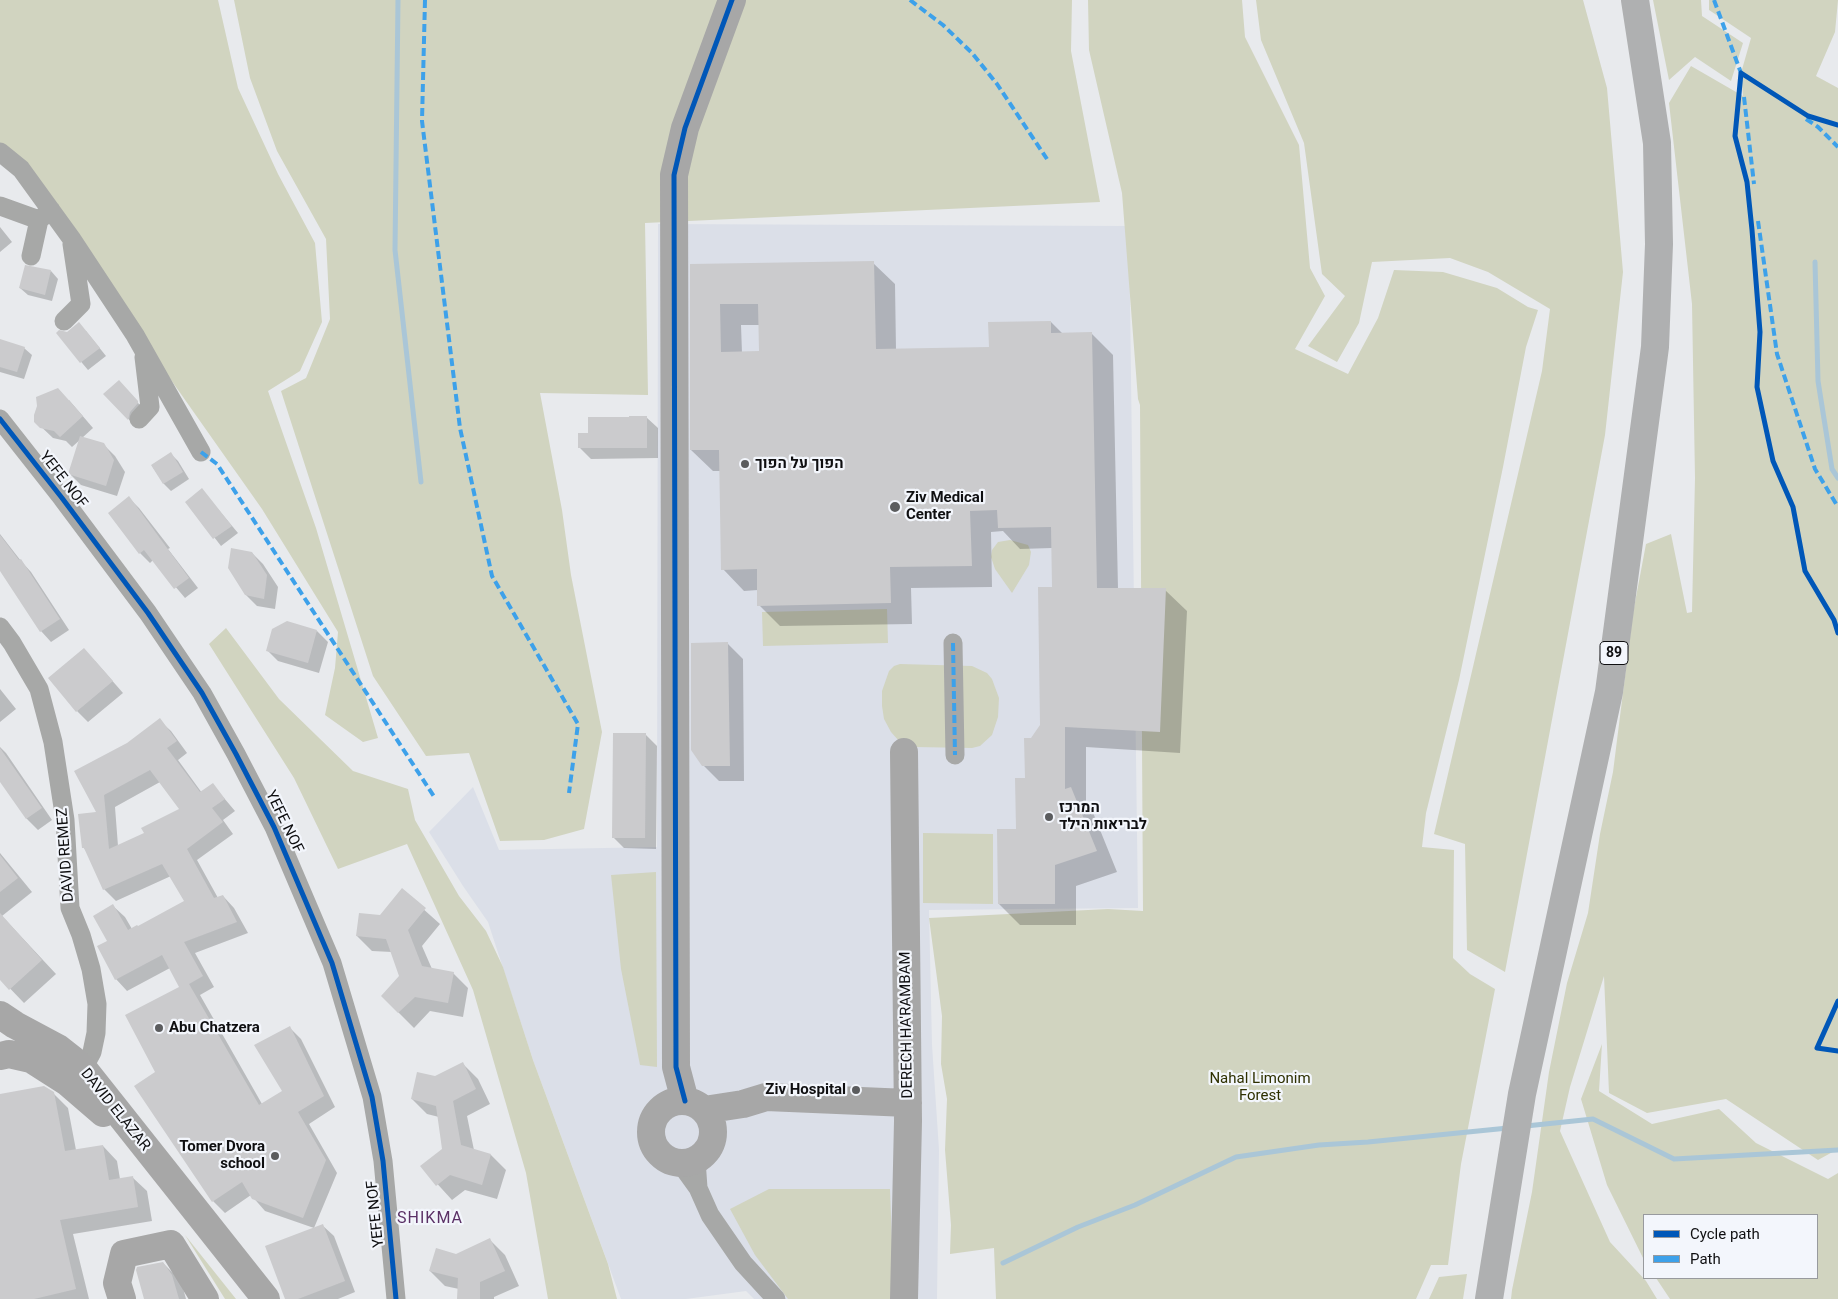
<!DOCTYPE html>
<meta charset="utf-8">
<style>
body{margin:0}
#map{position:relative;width:1838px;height:1299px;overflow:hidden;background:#e8eaed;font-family:Roboto,sans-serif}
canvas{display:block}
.legend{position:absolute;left:1643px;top:1214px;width:175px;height:65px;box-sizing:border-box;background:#f3f6fc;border:1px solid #989a9e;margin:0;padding:6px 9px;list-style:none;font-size:15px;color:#0f0f11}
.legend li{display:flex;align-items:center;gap:10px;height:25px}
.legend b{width:25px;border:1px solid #989a9e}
</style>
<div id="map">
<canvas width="1838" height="1299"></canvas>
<ul class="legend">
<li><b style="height:6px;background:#0057b8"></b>Cycle path</li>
<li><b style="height:6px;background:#3da1ea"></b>Path</li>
</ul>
</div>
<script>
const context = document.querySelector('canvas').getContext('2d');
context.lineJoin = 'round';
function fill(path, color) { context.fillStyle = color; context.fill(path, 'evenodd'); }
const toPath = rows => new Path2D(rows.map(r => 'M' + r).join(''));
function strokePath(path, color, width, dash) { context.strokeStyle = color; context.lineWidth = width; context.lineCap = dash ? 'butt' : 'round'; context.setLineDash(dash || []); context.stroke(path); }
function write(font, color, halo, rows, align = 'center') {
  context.font = font + ' Roboto,Heebo,sans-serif'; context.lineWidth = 4.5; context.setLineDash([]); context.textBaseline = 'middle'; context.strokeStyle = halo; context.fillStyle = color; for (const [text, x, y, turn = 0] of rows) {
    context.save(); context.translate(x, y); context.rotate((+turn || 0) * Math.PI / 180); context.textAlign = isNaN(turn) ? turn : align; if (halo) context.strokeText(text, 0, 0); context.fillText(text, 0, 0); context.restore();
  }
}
const built = toPath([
 [658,224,1129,226,1138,908,929,910,932,1045,939,1150,937,1299,754,1299,746,1291,686,1299,621,1299,533,1060,488,922,463,886,429,832,473,787,499,850,657,847]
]);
const green = toPath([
 [0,0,218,0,238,88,278,174,315,243,322,322,300,371,268,391,316,528,378,738,363,742,325,715,335,668,338,632,262,509,164,370,0,155],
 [234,0,1072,0,1071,51,1100,202,645,223,648,395,540,393,562,510,571,575,602,732,584,829,544,840,500,841,469,753,426,756,373,676,281,391,306,378,330,319,326,239,277,151,250,78],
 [1088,0,1242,0,1245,37,1299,145,1310,268,1325,296,1295,349,1348,374,1378,318,1394,270,1443,272,1497,288,1528,307,1538,310,1526,347,1503,467,1459,680,1426,813,1422,847,1454,850,1453,958,1470,974,1495,989,1461,1164,1448,1265,1431,1265,1416,1299,996,1299,994,1248,950,1254,951,1225,945,1150,947,1099,941,1064,942,1016,929,918,1108,909,1143,911,1140,405,1138,399,1122,193,1089,50],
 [1256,0,1583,0,1607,88,1623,272,1605,435,1505,972,1467,950,1465,844,1434,834,1542,371,1550,309,1488,272,1450,258,1372,262,1359,323,1337,362,1308,346,1345,296,1322,274,1304,143,1261,40],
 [1653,0,1701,0,1702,16,1743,43,1731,81,1695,57,1669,80],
 [1709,0,1838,0,1835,32,1816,76,1838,88,1838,1149,1818,1160,1726,1099,1647,1113,1609,1093,1604,976,1570,1087,1560,1131,1610,1242,1646,1281,1657,1299,1511,1299,1512,1290,1532,1192,1549,1072,1567,983,1588,913,1600,834,1613,772,1633,613,1646,544,1671,534,1687,613,1692,612,1695,478,1692,304,1669,103,1691,66,1743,96,1741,73,1751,38,1709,10],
 [1010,540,1028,545,1031,552,1029,565,1012,593,995,569,991,557,992,550,998,542],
 [887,609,888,643,763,646,762,612],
 [226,628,279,699,353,771,408,789,415,820,459,896,486,931,503,967,533,1060,608,1264,617,1299,548,1299,526,1173,473,990,407,844,338,869,294,778,209,644],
 [900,664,972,666,987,673,992,679,999,698,998,717,992,735,980,746,972,748,914,747,899,741,891,732,884,719,882,706,882,691,889,671,894,666],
 [923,833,993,834,993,904,923,903],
 [656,872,657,1067,640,1065,621,969,611,875],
 [1602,1044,1599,1091,1652,1124,1719,1109,1756,1143,1828,1179,1838,1173,1838,1299,1670,1299,1656,1278,1817,1278,1817,1215,1644,1215,1644,1260,1607,1185,1581,1099],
 [769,1189,890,1189,894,1299,788,1299,755,1255,730,1209],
 [185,1235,236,1299,225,1299],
 [1467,1274,1463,1299,1429,1299,1439,1277]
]);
const shadow = toPath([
 [0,227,12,242,0,252],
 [873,263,895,284,896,350,990,348,1051,322,1063,334,1091,333,1113,355,1118,589,1165,590,1187,611,1180,753,1086,747,1086,804,1092,810,1117,872,1076,886,1076,925,1020,925,999,904,1017,830,1032,740,1042,726,1053,588,1052,548,1020,549,1003,531,991,532,992,587,911,588,912,624,780,626,759,605,758,590,744,591,723,569,720,471,713,471,691,450,691,266],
 [741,325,760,325,760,352,742,353],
 [51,271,58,279,52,301,28,295,20,288],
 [86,331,106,356,88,370,57,333],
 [0,340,24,348,32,355,24,379,0,372],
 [126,389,145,411,135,426,105,394],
 [69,400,93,428,82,438,103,444,115,456,125,472,117,496,81,485,70,474,81,439,72,447,66,441,53,438,35,421],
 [646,417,658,428,658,458,591,459,580,448,589,434],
 [171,454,178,461,189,479,171,491,164,484,152,466],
 [202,490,238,533,221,546,187,502],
 [129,498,139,508,170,548,168,549,198,588,185,598,153,560,150,563,140,553],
 [0,534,21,561,31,572,69,630,51,642,41,631,0,570],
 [252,553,263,564,278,587,275,609,257,606,246,595],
 [317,631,328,642,319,673,278,661,267,650],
 [728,644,743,659,744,781,719,781,703,765],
 [95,661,123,693,88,722,77,711],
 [0,689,16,709,0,722],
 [159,720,171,731,187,753,178,760,202,793,213,785,235,811,223,820,233,834,197,860,218,898,223,896,234,908,248,933,195,953,214,987,200,995,262,1104,284,1091,289,1027,301,1039,335,1107,309,1124,337,1173,314,1228,265,1211,251,1195,225,1213,213,1201,157,1072,181,987,170,968,127,991,116,979,109,941,113,906,125,917,132,929,138,927,186,901,171,876,116,901,104,889,87,852,83,847,98,813,116,752],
 [160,782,181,810,146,834,118,846,115,807],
 [646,735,657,746,656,849,624,848,613,837],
 [0,747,6,753,52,820,38,830,27,819,0,779],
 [0,853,32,892,2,916,56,974,24,1003,0,978],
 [402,890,440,924,422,946,432,969,453,973,468,988,463,1017,430,1011,414,1028,382,996,401,976,392,952,372,951,357,936,381,916],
 [463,1064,478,1079,490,1104,467,1116,474,1150,491,1155,506,1170,497,1199,465,1190,452,1200,421,1166,444,1150,439,1117,427,1114,412,1099,435,1078],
 [53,1093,68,1108,76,1150,103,1146,117,1161,120,1179,132,1177,147,1191,152,1221,73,1234,89,1299,0,1299,0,1095],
 [322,1225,334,1236,355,1292,338,1299,287,1299],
 [490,1240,505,1255,519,1286,494,1297,494,1299,459,1299,459,1289,445,1286,430,1271,456,1255],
 [163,1263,174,1274,183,1288,186,1299,145,1299]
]);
const stream = toPath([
 [398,0,395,250,421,482],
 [1815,262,1818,381,1832,469,1838,478],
 [1526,1126,1593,1119,1674,1159,1838,1150],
 [1003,1263,1078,1227,1135,1205,1236,1157,1319,1145,1368,1142,1508,1128]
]);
const building = toPath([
 [874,261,876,349,989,347,988,322,1051,321,1051,333,1092,332,1097,588,1166,588,1160,732,1065,727,1065,789,1071,787,1097,851,1055,865,1055,904,998,904,997,829,1016,829,1015,778,1025,778,1024,738,1031,738,1040,725,1038,587,1052,587,1051,527,998,528,997,510,970,511,972,566,890,567,891,603,757,606,757,569,721,570,719,450,690,450,690,264],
 [720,304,758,304,759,351,721,352],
 [25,265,51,270,45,295,19,288],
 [79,322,100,348,80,363,56,333,59,330,67,332],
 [0,339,25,347,17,372,0,367],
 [119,380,138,401,138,403,130,412,128,420,103,394],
 [58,388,83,416,60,437,54,431,40,428,34,422,34,415,37,406,36,397],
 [629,416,647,416,647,448,578,448,578,433,588,433,588,417,629,417],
 [80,436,104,443,114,460,106,486,68,474],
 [171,452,183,472,163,484,151,465],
 [202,488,232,526,213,539,185,502],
 [129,496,189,578,174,589,144,550,139,554,108,513],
 [0,535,19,560,21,559,60,619,40,632,0,571],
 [231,548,252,552,267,575,264,599,245,595,228,568],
 [287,621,317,630,308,663,266,651,272,629],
 [728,642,730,766,702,766,691,750,691,643],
 [84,648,113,681,76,712,48,678],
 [160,718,177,741,167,748,200,792,213,783,225,799,212,808,223,822,187,849,214,898,223,895,237,922,184,942,203,976,189,984,259,1105,282,1091,254,1045,290,1026,324,1096,298,1112,326,1160,303,1218,252,1199,242,1182,212,1202,134,1086,155,1072,125,1015,179,987,162,955,115,980,97,946,107,941,93,916,113,904,128,930,137,925,138,926,184,901,162,864,103,890,84,848,82,848,78,814,96,812,74,771,127,743],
 [150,770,179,809,141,828,144,833,109,849,104,795],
 [613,733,646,733,645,838,612,838],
 [0,748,42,808,26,819,0,782],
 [0,855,18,878,0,892],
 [402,888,426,908,408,930,422,966,454,972,448,1003,415,997,398,1013,381,996,399,976,386,939,356,936,359,913,380,915],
 [0,913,42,960,9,990,0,980],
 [463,1062,476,1089,453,1101,461,1145,491,1154,482,1185,450,1175,436,1186,420,1166,442,1149,436,1106,411,1099,417,1072,435,1076],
 [44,1086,54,1092,65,1151,103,1145,109,1180,133,1176,138,1207,60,1220,76,1289,34,1299,0,1299,0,1094],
 [323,1224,345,1281,298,1299,285,1299,265,1246],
 [490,1238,505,1271,480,1282,480,1299,457,1299,458,1278,429,1271,436,1248,456,1254],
 [163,1262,172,1275,179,1299,144,1299,136,1270,137,1267]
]);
const street = toPath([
 [0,152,21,169,71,238,135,335,201,452],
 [0,206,39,220,51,210],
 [31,256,39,220],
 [64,321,81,304,72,244],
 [0,419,62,498,148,613,202,693,236,754,274,827,332,963,372,1097,383,1161,396,1299],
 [139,419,150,407,144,357],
 [0,627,12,643,39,689,53,742,65,820,70,908,81,935,91,969,97,1004,96,1033,92,1052,83,1069,74,1076],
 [953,643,955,755],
 [696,1160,698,1188],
 [680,1163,698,1188,710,1215,743,1263,776,1299]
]);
const secondary = toPath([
 [0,1015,15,1025,58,1048,72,1059,86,1072,266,1299],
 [0,1056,9,1054,31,1059,67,1082,103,1113],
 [685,1101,676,1067,674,175,685,128,732,0],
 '651 1132a31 31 0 1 1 62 0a31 31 0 1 1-62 0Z',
 [704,1110,743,1104,766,1097,908,1103],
 [122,1299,117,1283,124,1254,171,1244,205,1299],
 [904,1299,908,1121,904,752]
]);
const highway = toPath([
 [1489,1299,1522,1094,1609,692,1655,347,1659,244,1657,143,1635,0]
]);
const quiet = toPath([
 [425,0,422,121,460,428,492,576,578,724,569,793],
 [910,0,943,25,972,53,997,84,1047,159],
 [1714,0,1741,73,1745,76],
 [1744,97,1754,184],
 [1806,119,1818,127,1838,147],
 [1758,221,1777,354,1815,469,1838,507],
 [201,452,217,464,435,798],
 [953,643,955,755]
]);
const cycleway = toPath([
 [1838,125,1808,116,1741,73,1735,136,1747,182,1752,230,1760,332,1757,387,1773,461,1793,507,1805,571,1834,620,1838,633],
 [0,419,62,498,148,613,202,693,236,754,274,827,332,963,372,1097,383,1161,396,1299],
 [1838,1001,1817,1048,1838,1051],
 [685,1101,676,1067,674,175,685,128,732,0]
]);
const markers = [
 [745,464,5,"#5b5c5e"],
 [895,507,6,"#5b5c5e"],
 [1049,817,5,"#5b5c5e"],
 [159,1028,5,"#5b5c5e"],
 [856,1090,5,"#5b5c5e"],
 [275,1156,5,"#5b5c5e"]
];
const shields = [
 [1614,653,28]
];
const shieldNames = [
 ["89",1614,653]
];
const poiNames = [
 ["הפוך על הפוך",755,464],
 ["Ziv Medical",906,498],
 ["Center",906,515],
 ["המרכז",1059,808],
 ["לבריאות הילד",1059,825],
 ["Abu Chatzera",169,1028],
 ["Ziv Hospital",846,1090,"right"],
 ["Tomer Dvora",265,1147,"right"],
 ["school",265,1164,"right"]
];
const streetNames = [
 ["YEFE NOF",63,480,52],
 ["YEFE NOF",284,822,64],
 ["DAVID REMEZ",66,855,-94],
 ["DERECH HA'RAMBAM",907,1025,-91],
 ["DAVID ELAZAR",115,1110,51],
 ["YEFE NOF",376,1214,-96]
];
const parkNames = [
 ["Nahal Limonim",1260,1079],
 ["Forest",1260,1096]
];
const neighbourhoodNames = [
 ["SHIKMA",430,1219]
];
fill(built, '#dbdfe8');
fill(green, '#d1d4c0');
fill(shadow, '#0003');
strokePath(stream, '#aac6d7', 5);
fill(building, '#cbcbcd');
strokePath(street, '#a7a8a7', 19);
strokePath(secondary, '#a7a7a7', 28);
strokePath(highway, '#afb0b1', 28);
strokePath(quiet, '#3da1ea', 4, [8, 4]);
strokePath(cycleway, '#0057b8', 5);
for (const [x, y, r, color] of markers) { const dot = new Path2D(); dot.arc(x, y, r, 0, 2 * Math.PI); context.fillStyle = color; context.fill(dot); strokePath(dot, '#f3f6fc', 2); }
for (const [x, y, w] of shields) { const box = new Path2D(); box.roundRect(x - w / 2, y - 11.5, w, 23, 4); context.fillStyle = '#f3f6fc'; context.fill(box); strokePath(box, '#0f0f11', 1); }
write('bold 14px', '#0f0f11', null, shieldNames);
write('bold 15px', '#0f0f11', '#f3f6fc', poiNames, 'left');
write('15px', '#0f0f11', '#f3f6fc', streetNames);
write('15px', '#2e3000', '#f3f6fc', parkNames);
context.letterSpacing = '1px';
write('16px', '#5b3166', '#f3f6fc', neighbourhoodNames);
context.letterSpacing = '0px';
</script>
